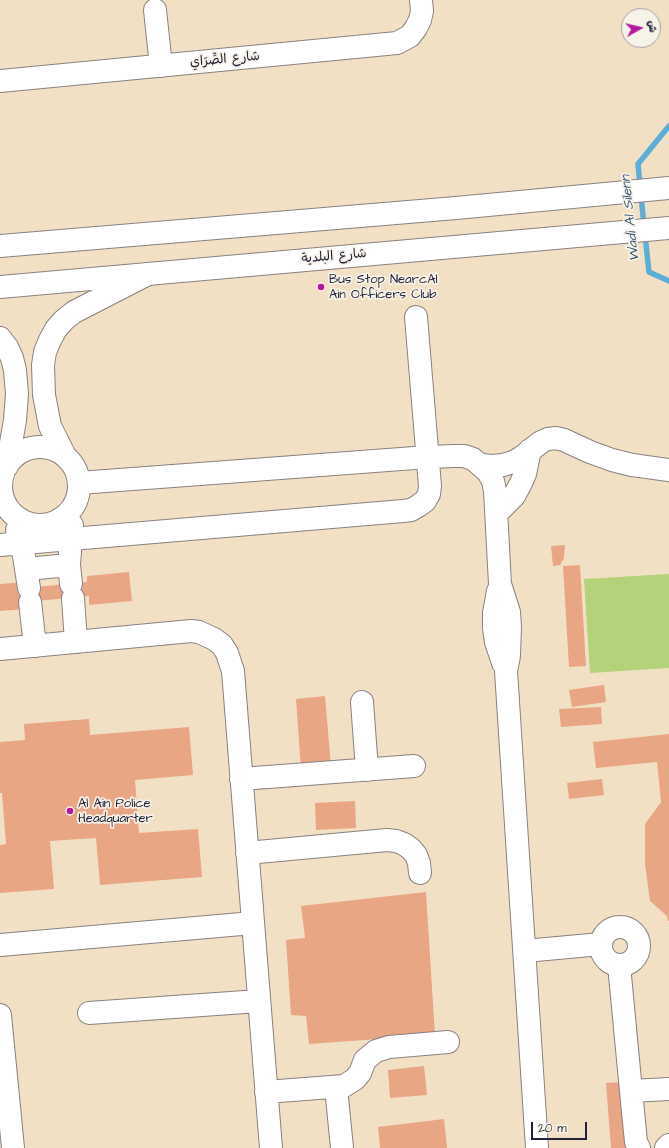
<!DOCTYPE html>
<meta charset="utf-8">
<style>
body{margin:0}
#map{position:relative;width:669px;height:1148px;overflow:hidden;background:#f2e0c4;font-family:"Architects Daughter","Playpen Sans Arabic",sans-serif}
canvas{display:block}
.north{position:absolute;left:621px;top:8px;width:40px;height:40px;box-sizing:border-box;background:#f7f3e8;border:1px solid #a29fa3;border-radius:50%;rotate:82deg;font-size:11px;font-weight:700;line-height:16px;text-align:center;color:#22223b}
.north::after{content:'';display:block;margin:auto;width:14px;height:18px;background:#b5179e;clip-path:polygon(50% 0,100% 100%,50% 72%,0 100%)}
.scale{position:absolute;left:531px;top:1122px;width:56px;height:18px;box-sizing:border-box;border:2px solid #22223b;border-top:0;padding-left:5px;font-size:12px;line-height:14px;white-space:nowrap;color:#22223b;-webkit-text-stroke:3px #f7f3e8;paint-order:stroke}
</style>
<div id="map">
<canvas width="669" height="1148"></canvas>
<div class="north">ش</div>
<div class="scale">20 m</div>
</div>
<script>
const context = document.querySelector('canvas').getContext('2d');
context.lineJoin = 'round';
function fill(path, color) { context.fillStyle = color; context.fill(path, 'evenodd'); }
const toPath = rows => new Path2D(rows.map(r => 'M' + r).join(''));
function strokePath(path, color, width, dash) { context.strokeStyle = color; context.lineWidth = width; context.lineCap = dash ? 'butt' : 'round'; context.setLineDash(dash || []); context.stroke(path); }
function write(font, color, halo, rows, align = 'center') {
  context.font = font + ' "Architects Daughter","Playpen Sans Arabic",sans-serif'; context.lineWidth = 3.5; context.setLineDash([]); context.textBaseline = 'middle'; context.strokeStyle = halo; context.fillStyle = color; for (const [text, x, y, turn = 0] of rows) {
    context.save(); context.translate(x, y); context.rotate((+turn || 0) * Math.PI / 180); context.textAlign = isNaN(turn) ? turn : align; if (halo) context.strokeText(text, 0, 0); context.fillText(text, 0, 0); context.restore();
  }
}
const green = toPath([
 [669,574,669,668,590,673,584,579]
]);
const stream = toPath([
 [640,186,638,164,669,126],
 [641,195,644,226],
 [645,235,649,272,669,281]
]);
const building = toPath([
 [565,545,564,558,560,565,553,566,551,546],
 [580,565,586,666,569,667,563,566],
 [129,572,132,601,89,605,89,596,26,602,26,609,0,611,0,584,25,582,25,588,87,582,87,576],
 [604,685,606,702,572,707,569,690],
 [325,696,331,766,301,769,296,699],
 [601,707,602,724,561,727,559,709],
 [89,719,90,735,189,727,193,775,135,780,139,833,198,829,202,877,100,885,96,838,50,841,54,889,0,893,0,845,6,844,2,793,0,793,0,742,25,740,24,724],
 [669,734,669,921,668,921,667,916,650,901,645,864,645,824,661,802,657,762,596,768,593,742],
 [602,779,604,795,569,799,567,783],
 [355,801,356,828,316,830,315,803],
 [426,892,435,1035,309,1044,306,1016,291,1015,286,940,305,938,301,906],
 [424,1066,427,1095,390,1098,388,1070],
 [624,1082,629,1148,611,1148,606,1083],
 [444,1119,447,1148,380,1148,378,1127]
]);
const minor = toPath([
 [155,10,161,66],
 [0,81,397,43,410,36,416,28,420,20,422,11,421,0],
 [0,338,7,347,12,358,15,370,17,394,15,420,7,466],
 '1 486a39 39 0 1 1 78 0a39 39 0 1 1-78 0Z',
 [65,456,50,426,44,395,43,365,45,352,50,340,56,329,64,320,74,312,148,274],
 [481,465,492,466,503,465,513,462,522,457,541,442,548,439,556,438,564,440,590,452,612,460,632,465,669,470],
 [79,483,428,457,455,456,464,456,473,459,488,472,493,481,495,491,500,584,509,612,510,626,509,656,506,671,537,1148],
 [497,513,514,496,520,485,525,474,530,450],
 [17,530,24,556,29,588],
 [0,545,403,511,411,510,418,506,425,501,429,494,430,486,416,317],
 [27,569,69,565],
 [71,584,69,565,72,525],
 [498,591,494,613,494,628,496,642,503,663],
 [73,598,76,642],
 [30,602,35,646],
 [0,649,191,631,199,632,214,639,222,645,227,653,233,671,271,1148],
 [362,702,367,770],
 [241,779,414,766],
 [247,853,387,840,396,841,404,844,411,849,416,855,419,863,420,873],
 '601 946a19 19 0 1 1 38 0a19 19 0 1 1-38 0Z',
 [0,945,253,923],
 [525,951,601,944],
 [619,965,631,1091],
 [89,1013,259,1001],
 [0,1015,13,1148],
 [336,1087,342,1148],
 [266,1092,344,1086,355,1079,360,1073,365,1060,376,1051,389,1047,448,1042],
 [639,1148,636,1142,631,1091,669,1089],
 [666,1148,669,1145]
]);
const major = toPath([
 [0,246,456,208,669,188],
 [0,287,669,228]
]);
const markers = [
 [321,287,4,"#b5179e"],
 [70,811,4,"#b5179e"]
];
const streetNames = [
 ["شارع الصِّرَاي",225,60,-5],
 ["شارع البلدية",334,257,-5]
];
const poiNames = [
 ["Bus Stop NearcAl",329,280],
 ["Ain Officers Club",329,295],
 ["Al Ain Police",78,804],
 ["Headquarter",78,819]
];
const waterNames = [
 ["Wadi Al Silenn",631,218,-96]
];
fill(green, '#b4d279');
strokePath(stream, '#5cadd7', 5.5);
fill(building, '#e9a684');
strokePath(minor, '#8a8180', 24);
strokePath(major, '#8a8180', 24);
strokePath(minor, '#fff', 22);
strokePath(major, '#fff', 22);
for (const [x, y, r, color] of markers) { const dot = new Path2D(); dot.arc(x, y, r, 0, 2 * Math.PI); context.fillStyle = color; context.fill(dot); strokePath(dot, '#f7f3e8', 1.5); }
write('13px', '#22223b', '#f7f3e8', streetNames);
write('13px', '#22223b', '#f7f3e8', poiNames, 'left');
write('italic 14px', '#395a79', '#f7f3e8', waterNames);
</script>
